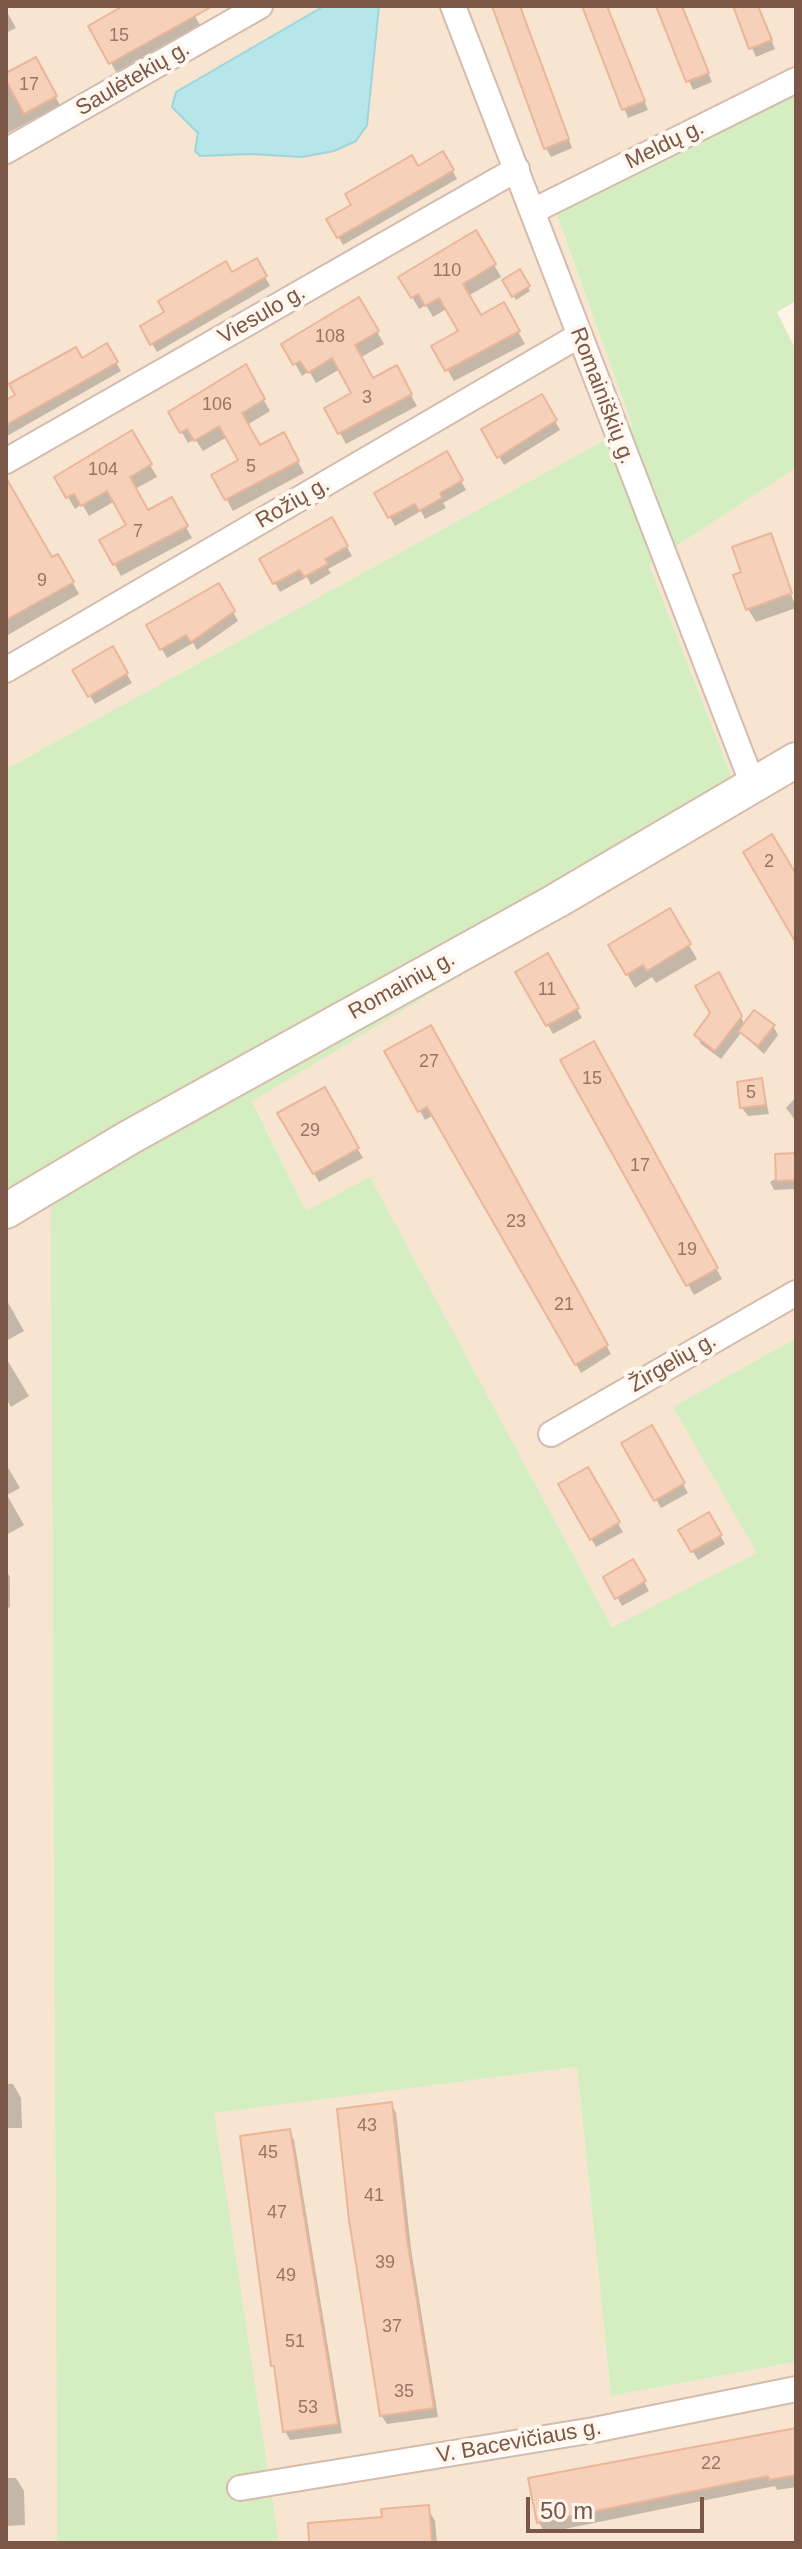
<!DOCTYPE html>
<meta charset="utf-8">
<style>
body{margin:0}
#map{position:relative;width:802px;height:2549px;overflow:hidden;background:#fef3e4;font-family:Arial,sans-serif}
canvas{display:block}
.frame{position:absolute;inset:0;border:8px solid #7a5747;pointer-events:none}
.scale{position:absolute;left:526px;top:2497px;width:178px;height:36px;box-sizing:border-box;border:4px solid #7a5747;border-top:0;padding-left:10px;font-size:24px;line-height:28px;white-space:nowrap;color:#7a5747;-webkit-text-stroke:6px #fff7ed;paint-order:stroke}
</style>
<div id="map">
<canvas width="802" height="2549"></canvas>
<div class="frame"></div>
<div class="scale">50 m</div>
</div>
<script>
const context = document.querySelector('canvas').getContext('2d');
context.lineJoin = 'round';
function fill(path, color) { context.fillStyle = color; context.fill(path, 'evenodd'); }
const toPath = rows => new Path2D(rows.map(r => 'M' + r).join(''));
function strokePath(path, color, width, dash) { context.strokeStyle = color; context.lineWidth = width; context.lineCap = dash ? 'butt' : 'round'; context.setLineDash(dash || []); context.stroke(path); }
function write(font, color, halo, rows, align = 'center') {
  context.font = font + ' Arial,sans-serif'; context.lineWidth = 8; context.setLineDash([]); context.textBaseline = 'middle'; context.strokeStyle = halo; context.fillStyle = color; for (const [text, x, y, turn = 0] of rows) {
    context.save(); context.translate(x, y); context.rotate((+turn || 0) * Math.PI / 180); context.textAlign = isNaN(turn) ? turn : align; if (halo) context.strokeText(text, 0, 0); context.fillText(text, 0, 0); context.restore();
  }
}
const residential = toPath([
 [6,6,796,6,796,90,554,208,632,425,6,769],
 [796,468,796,1338,674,1407,758,1553,612,1627,370,1178,306,1212,252,1100,743,806,649,564],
 [52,1192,57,2543,6,2543,6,1218],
 [577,2067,611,2396,796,2362,796,2543,279,2543,213,2113]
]);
const green = toPath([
 [796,90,796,301,777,312,796,350,796,468,649,564,743,806,252,1101,306,1211,370,1177,612,1627,757,1553,673,1407,796,1338,796,2362,611,2396,577,2067,214,2113,279,2543,57,2543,51,1193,6,1218,6,769,632,425,554,207]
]);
const water = toPath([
 [324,6,379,6,367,125,356,141,334,151,302,157,251,154,200,156,195,151,198,133,172,107,176,92,324,6]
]);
const shadow = toPath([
 [127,6,189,6,200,25,116,72,91,26],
 [494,6,519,6,572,148,551,157,546,148],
 [583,6,607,6,648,110,628,118],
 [657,6,682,6,712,82,693,90],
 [734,6,758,6,775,49,756,57],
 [6,10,16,28,6,33],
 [35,60,60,105,6,134,6,75],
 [443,154,457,179,343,245,329,220],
 [476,233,501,277,468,296,480,318,503,305,525,344,454,381,434,346,461,331,448,308,433,317,426,305,419,309,401,278],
 [256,260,270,286,157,352,142,327],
 [520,272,530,291,516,300,505,281],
 [358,299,384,344,360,358,373,381,396,368,417,406,346,444,327,409,353,394,340,369,316,383,309,371,302,376,284,344],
 [106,346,121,371,7,436,6,402],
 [245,367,270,411,247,425,260,448,283,435,304,473,233,511,214,476,241,461,227,437,203,451,195,439,188,443,170,412],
 [542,397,560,430,504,465,484,429],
 [131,432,157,477,135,489,148,512,171,500,192,538,121,576,102,541,129,526,115,501,89,516,82,504,75,509,57,478],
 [446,454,466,490,443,503,446,508,425,519,421,511,395,526,377,494],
 [6,504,51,560,58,556,79,594,6,636],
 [332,520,352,556,328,569,331,573,311,585,307,577,280,592,262,560],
 [770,536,796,608,756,622,748,609],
 [218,585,238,621,197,650,193,643,167,658,148,625],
 [112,649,132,683,95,704,75,671],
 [669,911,697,959,656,983,652,977,635,988,611,946],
 [548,956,582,1018,553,1034,518,972],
 [718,975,745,1025,773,1026,778,1035,764,1054,741,1033,721,1059,701,1044,696,1035,713,1013],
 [430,1028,611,1354,581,1373,434,1115,425,1120,387,1052],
 [593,1044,722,1279,694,1295,562,1061],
 [761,1080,769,1114,748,1116,742,1108],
 [324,1090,363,1158,319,1182,280,1114],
 [796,1097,796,1121,786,1108],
 [796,1167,796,1189,774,1190,770,1182],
 [6,1299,24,1331,6,1341],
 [6,1358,29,1396,11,1407,6,1398],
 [651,1428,688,1493,661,1508,624,1443],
 [6,1464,20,1488,7,1495,24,1525,6,1535],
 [587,1470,623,1532,596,1547,560,1485],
 [709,1515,725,1544,698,1560,681,1531],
 [633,1562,649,1591,622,1606,606,1577],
 [6,1570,10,1577,10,1607,6,1609],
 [6,2084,13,2084,21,2098,22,2128,6,2128],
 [391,2104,396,2113,411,2249,438,2417,387,2424,381,2415],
 [289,2131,294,2140,342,2433,290,2440,285,2431,277,2374,273,2366],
 [796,2430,796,2487,777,2490,775,2486,545,2533,539,2523],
 [6,2478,16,2478,24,2491,25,2525,6,2526],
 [427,2507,435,2521,437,2543,311,2543]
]);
const building = toPath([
 [123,6,213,6,109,64,88,26,123,6],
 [492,6,520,6,569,139,544,149,492,6],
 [582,6,607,6,645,101,622,110,582,6],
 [656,6,682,6,709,73,686,82,656,6],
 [733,6,758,6,772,40,749,49,733,6],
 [36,57,57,96,24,114,6,81,6,73,36,57],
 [443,151,454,170,337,238,326,219,351,205,345,194,412,155,418,166,443,151],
 [476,230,496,264,463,284,481,315,504,302,520,331,445,371,431,346,458,331,439,298,425,306,418,294,411,298,398,277,476,230],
 [257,258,267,276,150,345,140,326,164,312,158,301,226,261,232,272,257,258],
 [520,269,530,286,512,297,502,280,520,269],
 [359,297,379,331,355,345,373,378,397,365,412,394,338,434,324,408,351,393,332,358,308,373,300,361,293,365,281,344,359,297],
 [107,343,118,362,6,425,6,400,15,395,9,384,76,347,82,358,107,343],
 [246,364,265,399,242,413,260,445,284,432,299,461,225,500,211,475,238,460,219,426,194,441,187,429,180,433,168,412,246,364],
 [542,394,557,420,497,458,481,429,542,394],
 [132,430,152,464,130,477,148,510,172,497,188,526,113,565,99,540,126,525,107,491,81,506,74,494,66,498,54,477,132,430],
 [447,451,463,480,440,493,442,498,419,511,415,504,388,518,374,493,447,451],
 [6,478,52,557,58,554,74,582,6,620,6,478],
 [332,517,348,546,325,559,328,564,304,577,300,570,273,584,259,559,332,517],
 [771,533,792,593,746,610,733,575,741,572,732,547,771,533],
 [219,583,235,611,191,642,186,635,160,650,146,625,219,583],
 [113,646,128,673,88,697,72,670,113,646],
 [772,834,796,874,796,943,743,852,772,834],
 [670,908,691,944,647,971,643,965,626,975,608,945,670,908],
 [548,953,579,1008,546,1026,515,972,548,953],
 [719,972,742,1016,715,1051,694,1035,710,1013,695,986,719,972],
 [754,1010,775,1025,758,1046,738,1031,754,1010],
 [431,1025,608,1345,575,1365,427,1107,418,1112,384,1051,431,1025],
 [594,1041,718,1268,686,1286,560,1060,594,1041],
 [762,1078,766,1105,740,1108,737,1082,762,1078],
 [325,1087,359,1148,313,1174,277,1113,325,1087],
 [796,1153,796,1180,776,1181,775,1154,796,1153],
 [652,1425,685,1483,654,1501,621,1443,652,1425],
 [588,1467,620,1522,590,1540,558,1484,588,1467],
 [709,1512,722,1535,691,1552,678,1530,709,1512],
 [633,1559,646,1581,615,1599,603,1577,633,1559],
 [392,2102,407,2239,434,2408,380,2416,349,2220,337,2109,392,2102],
 [290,2129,338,2424,283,2432,274,2366,271,2366,240,2136,290,2129],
 [796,2428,796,2475,769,2480,768,2476,537,2523,528,2478,796,2428],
 [429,2505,432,2543,309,2543,308,2523,382,2517,381,2509,429,2505]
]);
const street = toPath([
 [453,6,753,785],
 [6,151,260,6],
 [533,211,796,80],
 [6,461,517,169],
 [6,670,580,335],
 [551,1434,796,1293],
 [240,2488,594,2430,796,2389]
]);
const secondary = toPath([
 [6,1211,130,1137,556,901,796,760]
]);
const numberNames = [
 ["15",119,36],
 ["17",29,85],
 ["110",447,271],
 ["108",330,337],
 ["3",367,398],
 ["106",217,405],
 ["5",251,467],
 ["104",103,470],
 ["7",138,532],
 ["9",42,581],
 ["2",769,862],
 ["11",547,990],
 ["27",429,1062],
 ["15",592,1079],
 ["5",751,1093],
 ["29",310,1131],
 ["17",640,1166],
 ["23",516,1222],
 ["19",687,1250],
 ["21",564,1305],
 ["43",367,2126],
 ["45",268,2153],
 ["41",374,2196],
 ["47",277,2213],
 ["39",385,2263],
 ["49",286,2276],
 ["37",392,2327],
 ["51",295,2342],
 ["35",404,2392],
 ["53",308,2408],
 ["22",711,2464]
];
const streetNames = [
 ["Saulėtekių g.",133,79,-30],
 ["Meldų g.",665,145,-26],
 ["Viesulo g.",262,315,-30],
 ["Romainiškių g.",602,396,69],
 ["Rožių g.",293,503,-30],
 ["Romainių g.",402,986,-29],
 ["Žirgelių g.",673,1363,-30],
 ["V. Bacevičiaus g.",519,2442,-10]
];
fill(residential, '#f7e5d2');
fill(green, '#d5eec1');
fill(water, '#b6e5ea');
strokePath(water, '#9cd5dd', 2);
fill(shadow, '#0003');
fill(building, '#f7d0b9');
strokePath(building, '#ebb598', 2);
strokePath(street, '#d4bcac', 28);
strokePath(secondary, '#d7bca9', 38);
strokePath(street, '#fff', 24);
strokePath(secondary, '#fff', 34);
write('18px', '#997564', null, numberNames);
write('22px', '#7a5747', '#fff7ed', streetNames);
</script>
